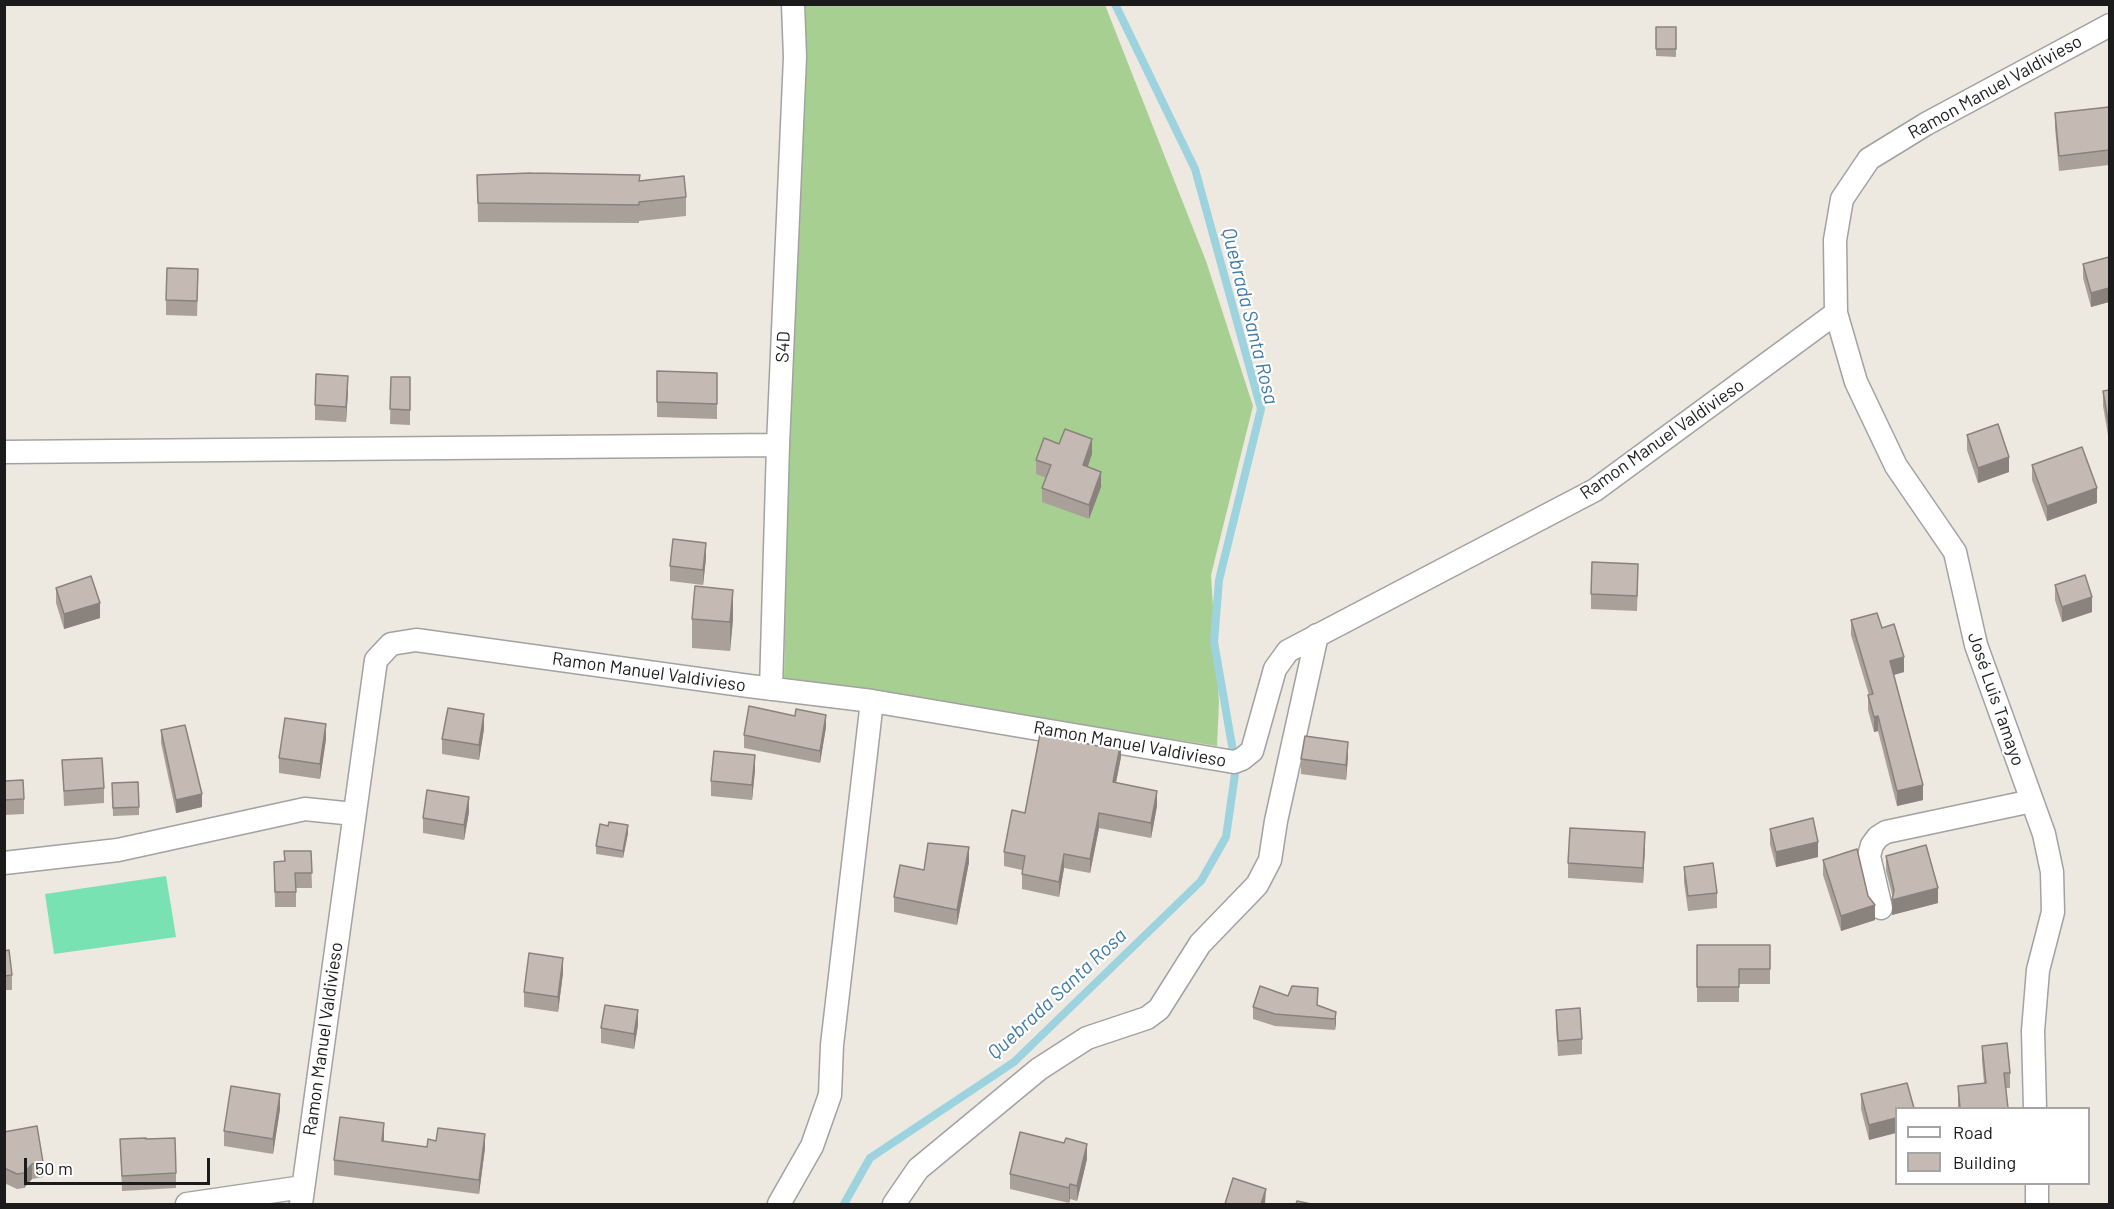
<!DOCTYPE html>
<meta charset="utf-8">
<style>
body{margin:0}
#map{position:relative;width:2114px;height:1209px;overflow:hidden;background:#ede8e0;font-family:Barlow,sans-serif}
canvas{display:block}
.frame{position:absolute;inset:0;border:6px solid #1b1b1b;pointer-events:none}
.legend{position:absolute;left:1895px;top:1107px;width:195px;height:78px;box-sizing:border-box;background:#fff;border:2px solid #a4a4a4;margin:0;padding:8px 10px;list-style:none;font-size:18px;color:#1b1b1b}
.legend li{display:flex;align-items:center;gap:12px;height:30px}
.legend b{width:30px;border:2px solid #a4a4a4}
.scale{position:absolute;left:24px;top:1158px;width:186px;height:27px;box-sizing:border-box;border:3px solid #1b1b1b;border-top:0;padding-left:8px;font-size:18px;line-height:21px;white-space:nowrap;color:#1b1b1b;-webkit-text-stroke:4px #fff;paint-order:stroke}
</style>
<div id="map">
<canvas width="2114" height="1209"></canvas>
<div class="frame"></div>
<ul class="legend">
<li><b style="height:8px;background:#fff"></b>Road</li>
<li><b style="height:16px;background:#c5bab3"></b>Building</li>
</ul>
<div class="scale">50 m</div>
</div>
<script>
const context = document.querySelector('canvas').getContext('2d');
context.lineJoin = 'round';
function fill(path, color) { context.fillStyle = color; context.fill(path, 'evenodd'); }
const toPath = rows => new Path2D(rows.map(r => 'M' + r).join(''));
function strokePath(path, color, width, dash) { context.strokeStyle = color; context.lineWidth = width; context.lineCap = dash ? 'butt' : 'round'; context.setLineDash(dash || []); context.stroke(path); }
function write(font, color, halo, rows, align = 'center') {
  context.font = font + ' Barlow,sans-serif'; context.lineWidth = 4.5; context.setLineDash([]); context.textBaseline = 'middle'; context.strokeStyle = halo; context.fillStyle = color; for (const [text, x, y, turn = 0] of rows) {
    context.save(); context.translate(x, y); context.rotate((+turn || 0) * Math.PI / 180); context.textAlign = isNaN(turn) ? turn : align; if (halo) context.strokeText(text, 0, 0); context.fillText(text, 0, 0); context.restore();
  }
}
const forest = toPath([
 [796,5,1105,5,1206,261,1253,406,1211,575,1219,702,1217,746,784,679]
]);
const pitch = toPath([
 [166,876,176,937,54,954,45,894]
]);
const stream = toPath([
 [1115,4,1195,169,1261,409,1219,580,1214,642,1234,757],
 [844,1204,870,1158,1014,1062,1201,881,1226,837,1236,767]
]);
const street = toPath([
 [1836,313,1856,382,1896,466,1955,552,1976,645,2044,834,2052,872,2053,912,2038,970,2033,1031,2035,1108],
 [4,452,778,445],
 [771,689,778,445,795,57,793,4],
 [4,863,118,850,305,809,354,814],
 [1881,908,1869,856,1872,845,1878,837,1886,832,2032,801],
 [2037,1184,2037,1204],
 [187,1204,303,1187],
 [301,1204,376,660,391,644,416,640,749,686,872,701,1234,762,1242,759,1252,751,1275,669,1288,651,1595,490,1836,313,1835,240,1842,199,1869,159,1926,124,2110,25],
 [779,1204,812,1146,830,1095,832,1045,872,701],
 [894,1204,918,1169,1039,1069,1087,1038,1147,1018,1159,1009,1200,944,1257,885,1270,860,1276,821,1317,635]
]);
const wall = toPath([
 [1656,27,1676,27,1676,57,1656,56],
 [2109,107,2109,165,2059,171,2055,128,2055,113],
 [477,175,639,181,686,197,686,216,639,221,639,223,478,222],
 [2109,249,2109,302,2091,307,2083,278,2083,264,2109,257],
 [198,284,197,316,166,315,166,300],
 [657,371,717,373,717,419,657,417],
 [391,377,410,377,410,425,390,424],
 [2109,390,2109,441,2103,406,2103,391],
 [348,391,346,422,315,420,315,405],
 [1967,435,2009,472,1978,483,1967,450],
 [1059,444,1092,454,1088,467,1101,487,1089,519,1042,502,1042,488,1046,478,1036,474,1036,460],
 [2032,465,2097,503,2047,521,2032,480],
 [706,558,703,585,670,581,670,566],
 [1638,579,1637,611,1591,609,1591,594],
 [2055,585,2092,612,2062,622,2055,600],
 [56,588,100,618,64,629,56,603],
 [692,619,733,619,730,651,692,648],
 [1851,620,1882,628,1904,672,1893,675,1923,800,1897,806,1878,731,1874,732,1868,710,1868,695,1869,695,1851,635],
 [826,727,820,763,744,748,744,735],
 [484,729,479,760,442,754,442,739],
 [161,730,202,807,176,813,161,743],
 [326,739,320,779,279,773,279,758],
 [1121,757,1116,783,1157,806,1151,838,1099,828,1090,873,1064,868,1059,897,1022,889,1022,870,1004,866,1004,852,1025,813],
 [1348,757,1346,780,1301,774,1301,759],
 [62,760,104,788,104,803,64,806],
 [755,770,752,800,711,796,711,781],
 [4,781,24,799,24,814,4,815],
 [112,783,139,807,139,815,113,816],
 [469,812,464,840,423,833,423,818],
 [1770,829,1818,857,1776,867,1770,844],
 [628,833,623,858,596,854,596,846],
 [1645,847,1643,883,1568,878,1568,863],
 [311,851,312,888,296,888,296,907,275,907,274,862,284,861],
 [1886,856,1938,903,1892,915,1893,898,1886,871],
 [1823,860,1868,896,1875,920,1841,931,1823,875],
 [969,862,957,925,894,912,894,897,924,870],
 [1684,867,1717,893,1717,908,1688,911,1684,882],
 [1697,945,1770,945,1770,984,1739,984,1739,1002,1697,1002],
 [4,951,12,975,12,990,4,990],
 [563,973,558,1012,524,1007,524,992],
 [1318,1006,1336,1012,1336,1023,1335,1030,1275,1026,1253,1019,1253,1007],
 [1556,1010,1582,1039,1582,1054,1558,1056,1556,1025],
 [638,1025,634,1049,601,1043,601,1028],
 [1982,1046,2010,1073,2010,1088,2006,1088,2008,1108,1958,1108,1958,1086,1984,1083,1982,1061],
 [1907,1083,1869,1140,1861,1109,1861,1094],
 [280,1109,273,1154,224,1146,224,1131],
 [4,1132,43,1162,43,1177,32,1179,24,1188,17,1189,4,1183],
 [384,1137,384,1142,427,1147,485,1148,479,1194,334,1175,334,1160],
 [120,1139,146,1139,176,1173,176,1188,122,1191],
 [1064,1143,1087,1159,1077,1201,1070,1199,1069,1203,1010,1189,1010,1174]
]);
const shadedWall = toPath([
 [2109,288,2109,302,2091,307,2091,293],
 [348,376,348,391,346,422,346,407],
 [1092,439,1092,454,1083,479,1083,465],
 [2009,457,2009,472,1978,483,1978,468],
 [1101,472,1101,487,1089,519,1089,505],
 [2097,488,2097,503,2047,521,2047,506],
 [706,543,706,558,703,585,703,570],
 [733,590,733,619,730,651,730,622],
 [2092,597,2092,612,2062,622,2062,607],
 [100,603,100,618,64,629,64,614],
 [1904,657,1904,672,1890,676,1890,661],
 [484,714,484,729,479,760,479,745],
 [826,715,826,727,820,763,820,751],
 [1878,716,1878,731,1874,732,1874,717],
 [326,724,326,739,320,779,320,764],
 [1121,742,1121,757,1113,797,1113,782],
 [1348,742,1348,757,1346,780,1346,765],
 [755,755,755,770,752,800,752,785],
 [1923,785,1923,800,1897,806,1897,791],
 [1157,791,1157,806,1151,838,1151,823],
 [202,794,202,807,176,813,176,800],
 [469,797,469,812,464,840,464,825],
 [1099,813,1099,828,1090,873,1090,859],
 [628,825,628,833,623,858,623,851],
 [1645,832,1645,847,1643,883,1643,868],
 [1818,842,1818,857,1776,867,1776,852],
 [969,847,969,862,957,925,957,910],
 [1064,854,1064,868,1059,897,1059,882],
 [1938,888,1938,903,1892,915,1892,900],
 [1875,905,1875,920,1841,931,1841,916],
 [563,958,563,973,558,1012,558,997],
 [638,1010,638,1025,634,1049,634,1034],
 [1336,1012,1336,1023,1335,1030,1335,1019],
 [280,1094,280,1109,273,1154,273,1139],
 [1896,1118,1896,1133,1869,1140,1869,1125],
 [384,1123,384,1137,382,1156,382,1141],
 [485,1134,485,1148,479,1194,479,1180],
 [1087,1144,1087,1159,1077,1201,1077,1186],
 [32,1164,32,1179,24,1188,24,1173],
 [1070,1184,1070,1199,1069,1203,1069,1188],
 [1266,1189,1265,1204,1261,1204]
]);
const building = toPath([
 [1656,27,1676,27,1676,49,1656,49,1656,27],
 [2109,107,2109,150,2059,156,2055,113,2109,107],
 [531,173,640,175,639,181,684,176,686,197,639,202,639,205,478,203,477,175,531,173],
 [2109,257,2109,288,2091,293,2083,264,2109,257],
 [167,268,198,269,197,301,166,300,167,268],
 [657,371,717,373,717,404,657,402,657,371],
 [316,374,348,376,346,407,315,405,316,374],
 [391,377,410,377,410,410,390,409,391,377],
 [2109,390,2109,426,2103,391,2109,390],
 [1998,424,2009,457,1978,468,1967,435,1998,424],
 [1065,429,1092,439,1083,465,1101,472,1089,505,1042,488,1051,465,1036,460,1044,438,1059,444,1065,429],
 [2082,447,2097,488,2047,506,2032,465,2082,447],
 [673,539,706,543,703,570,670,566,673,539],
 [1592,562,1638,564,1637,596,1591,594,1592,562],
 [2085,575,2092,597,2062,607,2055,585,2085,575],
 [91,576,100,603,64,614,56,588,91,576],
 [695,586,733,590,730,622,692,619,695,586],
 [1877,613,1882,628,1894,624,1904,657,1890,661,1923,785,1897,791,1878,716,1874,717,1868,695,1873,694,1851,620,1877,613],
 [749,706,795,716,796,709,826,715,820,751,744,735,749,706],
 [448,708,484,714,479,745,442,739,448,708],
 [285,718,326,724,320,764,279,758,285,718],
 [185,725,202,794,176,800,161,730,185,725],
 [1040,734,1098,746,1100,738,1121,742,1113,782,1157,791,1151,823,1099,813,1090,859,1064,854,1059,882,1022,874,1025,856,1004,852,1012,810,1025,813,1040,734],
 [1305,736,1348,742,1346,765,1301,759,1305,736],
 [714,751,755,755,752,785,711,781,714,751],
 [102,758,104,788,64,791,62,760,102,758],
 [23,780,24,799,4,800,4,781,23,780],
 [138,782,139,807,113,808,112,783,138,782],
 [427,790,469,797,464,825,423,818,427,790],
 [1813,818,1818,842,1776,852,1770,829,1813,818],
 [609,822,628,825,623,851,596,846,600,824,608,826,609,822],
 [1570,828,1645,832,1643,868,1568,863,1570,828],
 [928,843,969,847,957,910,894,897,900,865,924,870,928,843],
 [1926,845,1938,888,1892,900,1894,890,1886,856,1926,845],
 [1857,849,1868,896,1875,905,1841,916,1823,860,1857,849],
 [284,851,311,851,312,873,295,873,296,892,275,892,274,862,285,861,284,851],
 [1713,863,1717,893,1688,896,1684,867,1713,863],
 [1697,945,1770,945,1770,969,1739,969,1739,987,1697,987,1697,945],
 [9,950,12,975,4,976,4,951,9,950],
 [529,953,563,958,558,997,524,992,529,953],
 [1260,986,1288,996,1292,986,1318,988,1317,1005,1336,1012,1335,1019,1275,1014,1253,1007,1260,986],
 [605,1005,638,1010,634,1034,601,1028,605,1005],
 [1580,1008,1582,1039,1558,1041,1556,1010,1580,1008],
 [2007,1043,2010,1073,2004,1073,2008,1108,1960,1108,1958,1086,1986,1083,1982,1046,2007,1043],
 [1907,1083,1914,1108,1896,1108,1896,1118,1869,1125,1861,1094,1907,1083],
 [231,1086,280,1094,273,1139,224,1131,231,1086],
 [340,1117,384,1123,382,1141,427,1147,428,1139,436,1141,438,1128,485,1134,479,1180,334,1160,340,1117],
 [37,1126,43,1162,32,1164,24,1173,17,1174,4,1168,4,1132,37,1126],
 [1020,1132,1064,1143,1066,1138,1087,1144,1077,1186,1070,1184,1069,1188,1010,1174,1020,1132],
 [146,1138,146,1139,175,1138,176,1173,122,1176,120,1139,146,1138],
 [1233,1178,1266,1189,1261,1204,1225,1204,1233,1178],
 [1297,1201,1311,1204,1296,1204,1297,1201]
]);
const streetNames = [
 ["Ramon Manuel Valdivieso",1995,87,-29],
 ["S4D",783,347,-87],
 ["Ramon Manuel Valdivieso",1662,439,-35],
 ["Ramon Manuel Valdivieso",649,672,8],
 ["José Luis Tamayo",1996,699,71],
 ["Ramon Manuel Valdivieso",1130,744,10],
 ["Ramon Manuel Valdivieso",323,1039,-82]
];
const waterNames = [
 ["Quebrada Santa Rosa",1250,316,76],
 ["Quebrada Santa Rosa",1057,994,-43]
];
fill(forest, '#a7cf92');
fill(pitch, '#78e2b3');
strokePath(stream, '#9dd3de', 8);
strokePath(street, '#a2a2a2', 25);
strokePath(street, '#fff', 22);
fill(wall, '#a9a09a');
fill(shadedWall, '#8a827d');
fill(building, '#c5bab3');
strokePath(building, '#8a827d', 1.5);
write('18px', '#1b1b1b', '#fff', streetNames);
write('italic 20px', '#407aa7', '#fff', waterNames);
</script>
